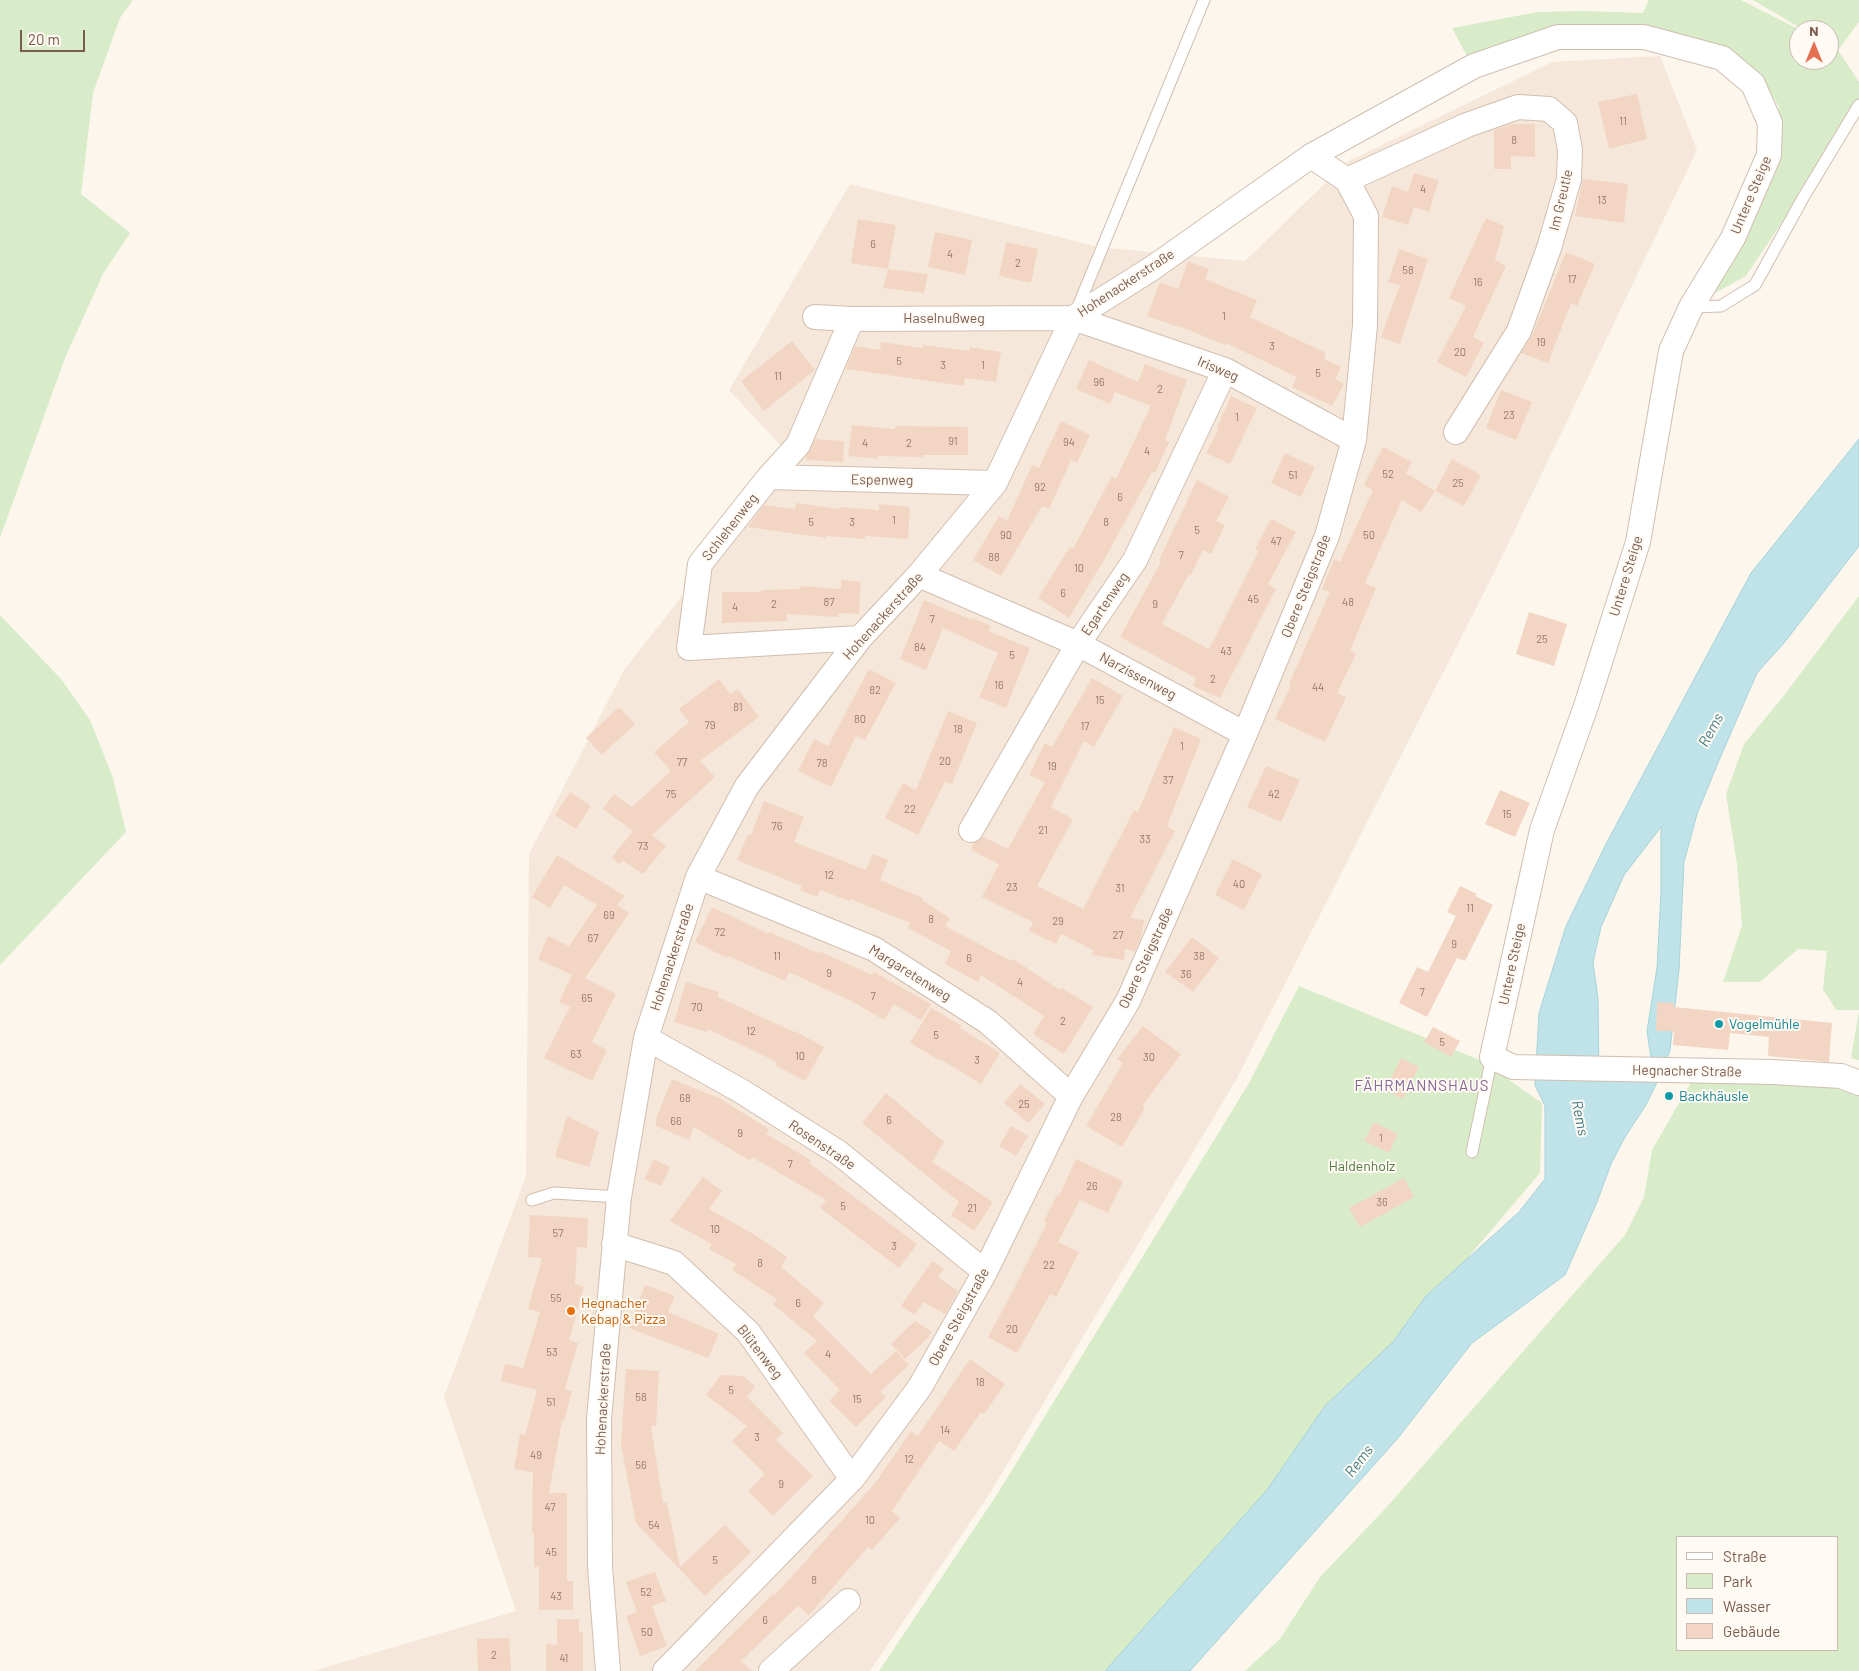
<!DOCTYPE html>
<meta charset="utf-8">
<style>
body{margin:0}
#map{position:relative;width:1859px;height:1671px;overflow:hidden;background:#fdf6ec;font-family:Barlow,sans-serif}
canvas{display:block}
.legend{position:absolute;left:1676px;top:1536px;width:162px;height:115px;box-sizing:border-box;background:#fffaf3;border:1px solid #cabbb1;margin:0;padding:6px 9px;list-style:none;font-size:15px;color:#7a5c4d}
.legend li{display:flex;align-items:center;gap:10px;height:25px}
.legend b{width:25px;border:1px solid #cabbb1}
.north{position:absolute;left:1789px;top:20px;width:50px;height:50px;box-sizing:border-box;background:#fffaf3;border:1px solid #cabbb1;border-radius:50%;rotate:0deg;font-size:14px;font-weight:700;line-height:20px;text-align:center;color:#7a5c4d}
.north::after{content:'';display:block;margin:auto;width:18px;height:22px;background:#e76f51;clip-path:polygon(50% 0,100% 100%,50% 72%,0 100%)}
.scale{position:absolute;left:20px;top:30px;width:65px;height:22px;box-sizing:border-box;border:2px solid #7a5c4d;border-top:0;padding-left:6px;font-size:15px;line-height:18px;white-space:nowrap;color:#7a5c4d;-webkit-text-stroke:4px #fffaf3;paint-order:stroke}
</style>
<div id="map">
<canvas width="1859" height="1671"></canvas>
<ul class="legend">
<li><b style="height:6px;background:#fff"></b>Straße</li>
<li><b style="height:14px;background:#d8ecc9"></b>Park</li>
<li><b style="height:14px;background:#bfe3e8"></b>Wasser</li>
<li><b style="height:14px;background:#f3d5c3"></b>Gebäude</li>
</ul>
<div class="north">N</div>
<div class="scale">20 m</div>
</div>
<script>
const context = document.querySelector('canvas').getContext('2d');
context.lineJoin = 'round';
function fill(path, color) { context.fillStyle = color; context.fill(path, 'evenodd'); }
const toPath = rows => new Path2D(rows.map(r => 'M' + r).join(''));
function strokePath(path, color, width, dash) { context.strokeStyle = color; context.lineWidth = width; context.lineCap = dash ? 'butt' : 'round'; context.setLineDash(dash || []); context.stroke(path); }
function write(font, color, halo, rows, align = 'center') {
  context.font = font + ' Barlow,sans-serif'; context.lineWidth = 4; context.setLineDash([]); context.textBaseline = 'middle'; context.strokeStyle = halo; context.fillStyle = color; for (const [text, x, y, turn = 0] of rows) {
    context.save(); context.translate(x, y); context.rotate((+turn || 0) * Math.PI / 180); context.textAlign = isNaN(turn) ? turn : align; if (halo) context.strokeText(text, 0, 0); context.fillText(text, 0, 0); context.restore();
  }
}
const residential = toPath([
 [1660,56,1697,150,1499,563,1236,1080,990,1493,870,1671,313,1671,516,1611,444,1397,526,1176,529,854,624,670,791,457,729,390,850,184,1099,247,1245,261,1347,162,1552,62]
]);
const green = toPath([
 [0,0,133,0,120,18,93,93,81,194,130,233,103,274,65,358,0,538],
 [1649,0,1741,0,1800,30,1799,60,1829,60,1829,30,1804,30,1753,0,1859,0,1859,22,1838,50,1859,82,1859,99,1799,197,1746,276,1697,303,1777,153,1779,107,1764,82,1659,32,1470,62,1452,28,1538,12,1583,11,1643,13],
 [1859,596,1859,1010,1836,1010,1823,989,1827,951,1798,949,1760,982,1723,982,1742,925,1737,864,1726,794,1744,744,1782,698],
 [0,615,61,679,90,720,113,778,126,832,0,965],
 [1299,986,1482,1061,1542,1103,1540,1173,1362,1382,1122,1671,879,1671,996,1496,1249,1083],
 [1859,1011,1859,1060,1851,1058],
 [1693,1079,1806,1079,1859,1096,1859,1671,1245,1671,1280,1639,1320,1577,1385,1509,1625,1235,1644,1197,1652,1150],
 [1678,1537,1838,1537,1838,1650,1678,1650]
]);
const water = toPath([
 [1859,439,1859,546,1784,643,1757,673,1720,758,1697,814,1684,862,1679,970,1670,1050,1664,1068,1646,1105,1625,1137,1611,1164,1597,1202,1565,1275,1472,1343,1398,1438,1190,1671,1105,1671,1267,1490,1325,1406,1393,1342,1426,1296,1519,1212,1545,1179,1545,1106,1535,1085,1539,1013,1566,926,1607,842,1751,573,1859,439],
 [1661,827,1661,892,1657,968,1647,1031,1651,1058,1599,1077,1598,999,1593,962,1601,927,1624,875,1661,827]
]);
const building = toPath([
 [1637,94,1647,139,1609,149,1598,102],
 [1512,124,1535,124,1535,157,1511,156,1511,169,1494,169,1494,130],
 [1414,173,1439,180,1429,212,1414,207,1408,225,1382,217,1392,186,1408,192],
 [1583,179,1628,184,1624,223,1575,216],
 [1486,218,1504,226,1495,260,1506,266,1473,337,1484,343,1466,377,1437,362,1466,306,1449,298],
 [858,219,896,225,888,269,851,263],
 [935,232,972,240,965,275,928,267],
 [1006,242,1038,249,1031,283,999,276],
 [1399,249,1428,259,1400,344,1381,337,1400,285,1388,282],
 [1566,252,1595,264,1577,306,1571,303,1548,363,1521,353,1532,336],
 [1188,261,1209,269,1205,279,1257,300,1250,317,1326,353,1324,359,1341,367,1335,379,1344,384,1332,406,1292,387,1297,377,1226,343,1225,345,1179,326,1178,327,1147,316,1160,282,1178,289],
 [888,269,928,274,924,293,883,288],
 [792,341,815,370,764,411,741,381],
 [881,342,922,348,923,345,969,351,970,347,1001,352,996,382,965,378,964,386,846,369,855,346,880,350],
 [1089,360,1138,382,1145,364,1187,380,1165,440,1169,442,1155,473,1152,472,1104,560,1069,618,1038,598,1070,547,1073,549,1112,476,1116,479,1151,406,1115,392,1110,404,1076,389],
 [1501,390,1532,402,1516,440,1486,428],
 [1231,396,1257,408,1230,464,1206,453,1219,428,1217,427],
 [1061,421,1090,435,1077,463,1071,460,1049,509,1042,506,1001,576,973,560,999,516,1007,521,1032,465,1039,468],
 [852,425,895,429,895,426,968,427,968,455,923,455,923,457,878,456,878,459,848,456],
 [815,439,844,441,843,462,806,460,806,456],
 [1383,447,1412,462,1406,473,1435,491,1421,512,1402,500,1365,583,1376,588,1350,651,1356,654,1337,693,1346,697,1325,742,1275,719,1291,685,1289,684,1330,592,1322,589,1334,559,1340,562,1373,490,1364,485],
 [1285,453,1315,467,1301,497,1271,483],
 [1452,459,1481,475,1464,506,1435,491],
 [1197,480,1229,497,1216,521,1225,525,1211,554,1203,550,1191,575,1189,574,1162,624,1209,649,1259,551,1255,549,1271,519,1296,532,1268,584,1276,589,1220,698,1193,686,1196,678,1120,637,1161,562,1159,560],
 [796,503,839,509,840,507,879,510,879,504,910,507,908,539,865,536,865,539,826,536,826,538,748,527,764,505,795,509],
 [841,580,861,582,859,614,838,613,838,617,787,614,787,621,722,623,722,592,761,592,761,590,800,589,801,586,841,589],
 [924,600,972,620,973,618,991,626,988,631,1030,648,1006,708,979,697,998,653,943,628,926,670,900,659],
 [1529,612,1567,624,1554,666,1516,654],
 [869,669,896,683,865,740,856,736,831,787,798,771,814,739,828,746],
 [1092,678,1123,696,1094,747,1084,741,1051,807,1073,819,1037,886,1083,909,1134,810,1138,812,1174,727,1201,739,1167,826,1175,831,1130,918,1144,920,1141,937,1135,951,1125,949,1124,960,1092,955,1093,950,1061,934,1056,944,1029,931,1033,922,982,897,999,864,971,850,974,843,983,837,1008,849,1045,782,1029,775,1045,743,1052,747],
 [719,679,730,694,738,689,759,717,700,761,715,777,652,835,666,846,643,874,623,861,619,864,612,857,633,831,603,809,614,794,632,807,671,771,654,752,689,722,679,709],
 [619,707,635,724,602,755,586,738],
 [948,711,977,723,952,784,945,782,918,835,885,818,903,783,916,790],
 [1266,766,1300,780,1281,822,1247,807],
 [1500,790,1530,803,1515,837,1485,824],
 [570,792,591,806,576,829,555,815],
 [764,801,804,817,794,842,866,870,873,854,888,860,880,880,923,898,922,900,950,918,945,926,1011,961,1013,959,1060,990,1062,988,1093,1007,1064,1054,1033,1034,1044,1016,981,975,978,982,945,964,951,951,908,928,910,923,850,899,849,901,820,890,817,897,800,890,802,886,737,860,748,834,751,835],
 [557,855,625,896,617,905,629,913,585,978,616,994,592,1042,607,1050,592,1081,544,1058,570,1007,559,1002,572,975,538,959,548,936,569,946,597,905,564,885,550,908,532,897],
 [1233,859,1262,874,1244,910,1215,895],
 [1460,886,1477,894,1475,896,1493,905,1465,961,1457,958,1427,1017,1399,1003,1417,967,1428,972,1456,916,1447,912],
 [712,907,769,934,769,932,818,953,819,951,872,975,874,972,931,1004,921,1020,894,1004,884,1020,853,1002,789,972,785,981,728,956,727,958,695,942],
 [1192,937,1219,958,1193,992,1165,972],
 [686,982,719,992,718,997,794,1032,795,1031,824,1047,805,1081,775,1065,777,1062,708,1029,707,1032,674,1022],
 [1657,1002,1674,1003,1674,1007,1832,1023,1829,1062,1768,1056,1769,1037,1730,1033,1728,1050,1673,1045,1674,1031,1656,1031],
 [931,1008,962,1026,960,1028,1000,1053,981,1084,942,1060,941,1061,910,1043],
 [1143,1026,1181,1054,1142,1106,1145,1108,1122,1147,1086,1126,1123,1063,1117,1059],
 [1433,1027,1460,1041,1451,1057,1424,1042],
 [1401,1058,1419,1067,1403,1099,1385,1090],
 [672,1079,719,1098,769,1129,766,1134,811,1160,809,1163,917,1244,899,1268,820,1208,826,1200,752,1157,750,1161,694,1127,689,1140,656,1126,656,1119],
 [1020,1084,1045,1104,1028,1123,1004,1103],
 [886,1093,944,1142,932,1162,993,1202,974,1231,951,1215,959,1202,862,1123],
 [567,1116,599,1132,589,1167,555,1157],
 [1374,1122,1398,1134,1389,1153,1364,1141],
 [1011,1126,1028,1136,1016,1156,999,1146],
 [654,1159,670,1167,661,1186,644,1179],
 [1076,1159,1123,1181,1108,1213,1080,1200,1058,1242,1079,1252,1056,1297,1050,1294,1017,1353,988,1337,1014,1289,1047,1223,1044,1221,1057,1195,1059,1196],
 [703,1177,722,1191,709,1209,755,1235,787,1257,781,1267,824,1303,813,1316,871,1374,896,1351,909,1365,880,1392,886,1397,856,1427,829,1401,840,1390,804,1353,817,1341,773,1304,777,1299,732,1270,736,1264,709,1249,712,1244,670,1221],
 [1404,1178,1414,1197,1360,1227,1349,1208],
 [530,1215,588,1218,587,1248,577,1247,575,1284,584,1287,569,1340,578,1343,565,1389,572,1391,564,1421,562,1421,549,1493,567,1493,567,1581,573,1581,573,1610,539,1610,539,1567,534,1567,534,1533,532,1533,533,1472,514,1469,520,1434,525,1435,537,1390,501,1381,505,1364,523,1368,540,1312,528,1309,542,1258,528,1257],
 [932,1261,944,1269,938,1277,958,1291,945,1314,923,1302,915,1315,901,1306],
 [645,1285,675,1296,668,1312,719,1334,708,1358,629,1328],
 [915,1321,932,1332,926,1340,905,1359,891,1344],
 [970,1359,1005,1384,984,1414,981,1412,954,1451,939,1441,892,1511,900,1518,872,1550,868,1547,809,1615,798,1606,741,1661,752,1671,695,1671,774,1593,775,1595,820,1545,876,1482,911,1431,918,1436],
 [626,1369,659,1371,656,1426,651,1426,663,1503,667,1503,680,1567,725,1525,751,1552,705,1596,636,1523,621,1445],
 [721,1375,743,1376,755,1386,747,1397,783,1433,776,1440,813,1476,773,1516,748,1491,765,1474,732,1441,747,1426,706,1395],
 [655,1572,666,1601,652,1606,667,1646,640,1656,626,1616,637,1612,626,1582],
 [557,1619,579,1619,579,1633,583,1631,583,1671,546,1671,546,1644,557,1645],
 [509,1638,511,1671,478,1671,477,1639]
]);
const lane = toPath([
 [1691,307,1721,306,1755,285,1803,198,1859,105],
 [1075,314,1204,0],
 [1472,1152,1492,1057],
 [532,1200,554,1193,619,1197]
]);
const street = toPath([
 [1347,180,1467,125,1518,107,1549,109,1565,123,1570,150,1569,179,1549,248,1519,331,1456,432],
 [815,317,852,319,1073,318,1225,370,1354,440],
 [852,319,798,445,769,477,700,564,689,648,860,638],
 [769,477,995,483],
 [919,575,1078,644,1245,734],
 [971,830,1078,644,1135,560,1225,370],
 [698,877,874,949,988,1022,1071,1096],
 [646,1038,741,1091,839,1153,985,1272],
 [614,1244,674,1263,748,1332,852,1479],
 [608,1671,600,1566,599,1419,619,1197,646,1038,698,877,747,786,860,638,919,575,995,483,1073,318,1151,269,1311,156,1474,66,1558,37,1644,37,1722,58,1753,84,1770,123,1769,155,1733,238,1691,307,1671,351,1638,542,1586,706,1542,830,1492,1057,1513,1067,1773,1072,1841,1076,1859,1083],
 [665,1671,852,1479,920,1387,985,1272,1071,1096,1128,1001,1245,734,1327,536,1354,440,1365,325,1366,216,1347,180,1311,156],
 [771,1671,848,1601]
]);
const markers = [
 [1719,1024,5,"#0f9aa8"],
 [1669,1096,5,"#0f9aa8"],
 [571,1311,5,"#e8710a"]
];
const numberNames = [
 ["11",1623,121],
 ["8",1514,140],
 ["4",1423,189],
 ["13",1602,200],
 ["6",873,244],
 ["4",950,254],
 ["2",1018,263],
 ["58",1408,270],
 ["17",1572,279],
 ["16",1478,282],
 ["1",1224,316],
 ["19",1541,342],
 ["3",1272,346],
 ["20",1460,352],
 ["5",899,361],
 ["3",943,365],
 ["1",983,365],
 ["5",1318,373],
 ["11",778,376],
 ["96",1099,382],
 ["2",1160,389],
 ["23",1509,415],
 ["1",1237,417],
 ["91",953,441],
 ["94",1069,442],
 ["4",865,443],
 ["2",909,443],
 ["4",1147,451],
 ["52",1388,474],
 ["51",1293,475],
 ["25",1458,483],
 ["92",1040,487],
 ["6",1120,497],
 ["1",894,520],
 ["5",811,522],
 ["3",852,522],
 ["8",1106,522],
 ["5",1197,530],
 ["90",1006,535],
 ["50",1369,535],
 ["47",1276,541],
 ["7",1181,555],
 ["88",994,557],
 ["10",1079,568],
 ["6",1063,593],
 ["45",1253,599],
 ["87",829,602],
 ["48",1348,602],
 ["2",774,604],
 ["9",1155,604],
 ["4",735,607],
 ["7",932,619],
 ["25",1542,639],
 ["84",920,647],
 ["43",1226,651],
 ["5",1012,655],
 ["2",1213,679],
 ["16",999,685],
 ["44",1318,687],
 ["82",875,690],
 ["15",1100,700],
 ["81",738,707],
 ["80",860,719],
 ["79",710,725],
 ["17",1085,726],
 ["18",958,729],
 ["1",1182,746],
 ["20",945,761],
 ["77",682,762],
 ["78",822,763],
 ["19",1052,766],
 ["37",1168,780],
 ["75",671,794],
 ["42",1274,794],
 ["22",910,809],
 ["15",1507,814],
 ["76",777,826],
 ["21",1043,830],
 ["33",1145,839],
 ["73",643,846],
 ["12",829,875],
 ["40",1239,884],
 ["23",1012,887],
 ["31",1120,888],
 ["11",1470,908],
 ["69",609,915],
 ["8",931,919],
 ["29",1058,921],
 ["72",720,932],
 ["27",1118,935],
 ["67",593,938],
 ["9",1454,944],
 ["11",777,956],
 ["38",1199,956],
 ["6",969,958],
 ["9",829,973],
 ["36",1186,974],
 ["4",1020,982],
 ["7",1422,992],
 ["7",873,996],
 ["65",587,998],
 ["70",697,1007],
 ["2",1063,1021],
 ["12",751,1031],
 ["5",936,1035],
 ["5",1442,1042],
 ["63",576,1054],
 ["10",800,1056],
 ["30",1149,1057],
 ["3",977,1060],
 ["68",685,1098],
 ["25",1024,1104],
 ["28",1116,1117],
 ["6",889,1120],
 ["66",676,1121],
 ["9",740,1133],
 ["1",1381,1138],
 ["7",790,1164],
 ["26",1092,1186],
 ["36",1382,1202],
 ["5",843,1206],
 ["21",972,1208],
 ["10",715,1229],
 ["57",558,1233],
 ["3",894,1246],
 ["8",760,1263],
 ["22",1049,1265],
 ["55",556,1298],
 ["6",798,1303],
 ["20",1012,1329],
 ["53",552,1352],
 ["4",828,1354],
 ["18",980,1382],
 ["5",731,1390],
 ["58",641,1397],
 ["15",857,1399],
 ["51",551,1402],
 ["14",945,1430],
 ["3",757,1437],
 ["49",536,1455],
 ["12",909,1459],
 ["56",641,1465],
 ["9",781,1484],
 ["47",550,1507],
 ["10",870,1520],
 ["54",654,1525],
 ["45",551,1552],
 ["5",715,1560],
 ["8",814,1580],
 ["52",646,1592],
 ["43",556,1596],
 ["6",765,1620],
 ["50",647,1632],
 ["2",494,1655],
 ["41",564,1658]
];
const streetNames = [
 ["Untere Steige",1751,195,-67],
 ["Im Greutle",1561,200,-77],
 ["Hohenackerstraße",1126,283,-33],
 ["Haselnußweg",944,318],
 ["Irisweg",1218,369,23],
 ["Espenweg",882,480,1],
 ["Schlehenweg",730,527,-52],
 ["Untere Steige",1626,576,-73],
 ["Obere Steigstraße",1306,586,-68],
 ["Egartenweg",1105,604,-56],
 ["Hohenackerstraße",883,616,-48],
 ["Narzissenweg",1138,676,28],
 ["Hohenackerstraße",672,957,-72],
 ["Obere Steigstraße",1146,958,-65],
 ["Untere Steige",1512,964,-78],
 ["Margaretenweg",910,973,32],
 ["Hegnacher Straße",1687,1071,1],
 ["Rosenstraße",822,1145,34],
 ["Obere Steigstraße",959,1317,-61],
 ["Blütenweg",760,1352,52],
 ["Hohenackerstraße",603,1399,-87]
];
const cultureNames = [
 ["Vogelmühle",1729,1024],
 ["Backhäusle",1679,1096]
];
const parkNames = [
 ["Haldenholz",1362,1166]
];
const foodNames = [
 ["Hegnacher",581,1303],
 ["Kebap & Pizza",581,1319]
];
const waterNames = [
 ["Rems",1711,730,-61],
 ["Rems",1580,1118,78],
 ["Rems",1359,1461,-52]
];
const neighbourhoodNames = [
 ["FÄHRMANNSHAUS",1422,1086]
];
fill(residential, '#f5e8da');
fill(green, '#d8ecc9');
fill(water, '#bfe3e8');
strokePath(water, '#a5d3da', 1);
fill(building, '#f3d5c3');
strokePath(lane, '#d1beb0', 13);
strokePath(street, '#d1beb0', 26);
strokePath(lane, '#fff', 11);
strokePath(street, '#fff', 24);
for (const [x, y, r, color] of markers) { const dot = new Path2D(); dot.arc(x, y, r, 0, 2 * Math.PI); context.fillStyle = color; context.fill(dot); strokePath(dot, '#fffaf3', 2); }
write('11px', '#987a6a', null, numberNames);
write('14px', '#7a5c4d', '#fffaf3', streetNames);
write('14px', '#0d838f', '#fffaf3', cultureNames, 'left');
write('14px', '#537a41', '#fffaf3', parkNames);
write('14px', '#c56008', '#fffaf3', foodNames, 'left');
write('italic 15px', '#437c86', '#fffaf3', waterNames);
context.letterSpacing = '1px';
write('15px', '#846695', '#fffaf3', neighbourhoodNames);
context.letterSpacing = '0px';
</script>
